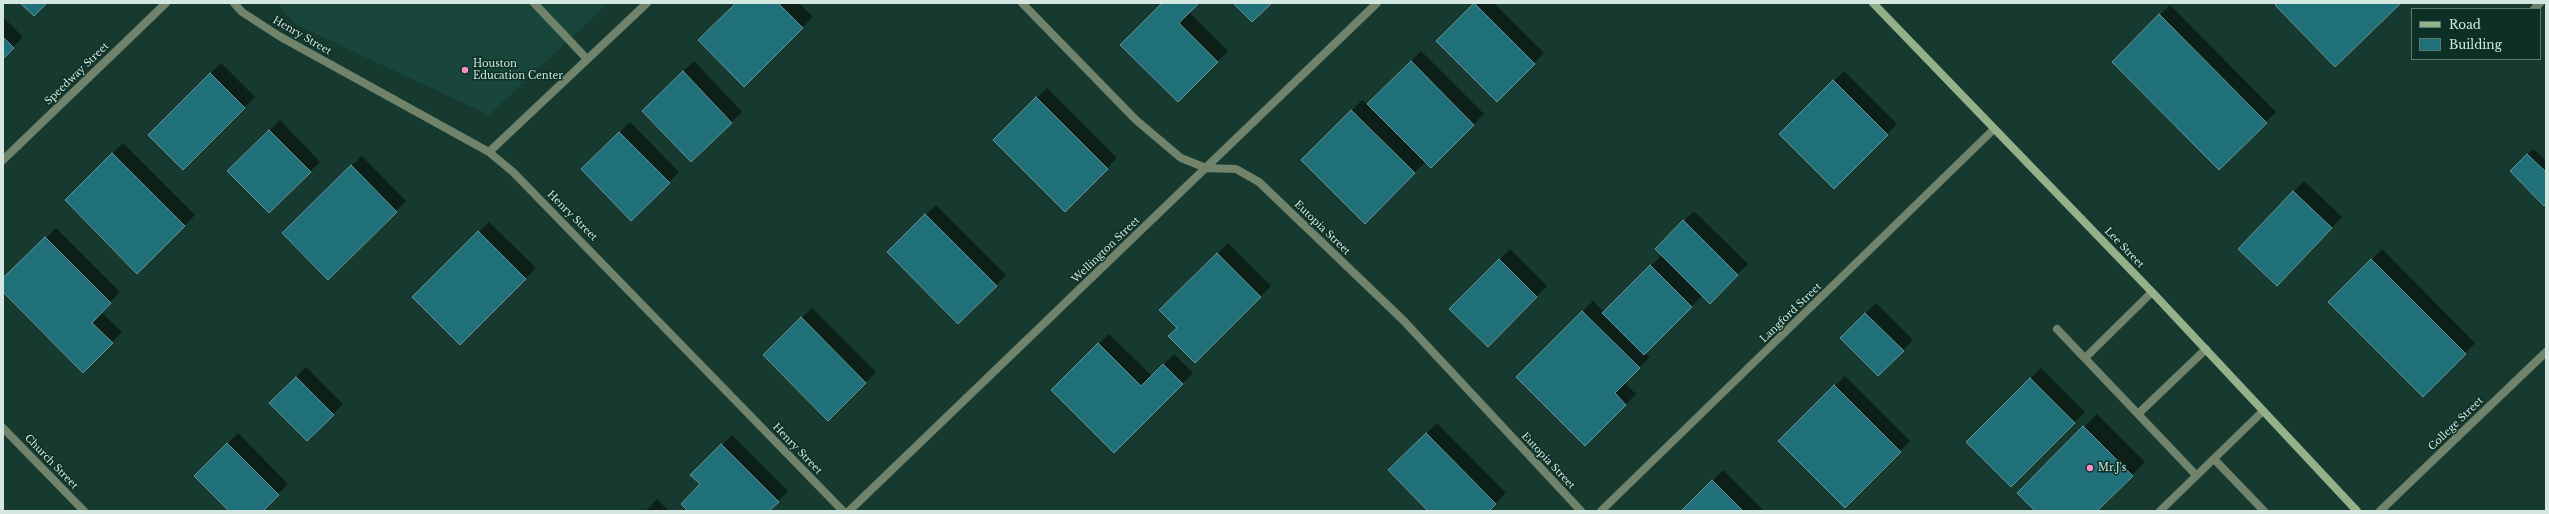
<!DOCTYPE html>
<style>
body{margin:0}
#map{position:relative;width:2549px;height:514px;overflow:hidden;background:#173a30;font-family:"Libre Baskerville",serif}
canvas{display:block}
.frame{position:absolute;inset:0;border:4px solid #d4e7e0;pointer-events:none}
.legend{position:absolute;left:2411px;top:8px;width:130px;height:52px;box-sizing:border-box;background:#0c3026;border:1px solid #5c7970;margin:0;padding:5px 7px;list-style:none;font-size:12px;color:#d4e7e0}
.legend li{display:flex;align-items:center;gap:8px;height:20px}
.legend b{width:20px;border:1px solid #5c7970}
</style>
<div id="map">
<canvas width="2549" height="514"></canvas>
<div class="frame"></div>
<ul class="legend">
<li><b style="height:5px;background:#94b18a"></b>Road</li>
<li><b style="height:11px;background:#20707a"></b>Building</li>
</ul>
</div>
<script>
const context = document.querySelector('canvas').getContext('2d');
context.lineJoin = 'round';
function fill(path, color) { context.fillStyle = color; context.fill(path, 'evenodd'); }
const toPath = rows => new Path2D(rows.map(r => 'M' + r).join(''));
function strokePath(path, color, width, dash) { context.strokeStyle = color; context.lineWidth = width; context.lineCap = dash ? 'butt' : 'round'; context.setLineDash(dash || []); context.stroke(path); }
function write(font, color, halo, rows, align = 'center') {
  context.font = font + ' "Libre Baskerville",serif'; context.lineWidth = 3; context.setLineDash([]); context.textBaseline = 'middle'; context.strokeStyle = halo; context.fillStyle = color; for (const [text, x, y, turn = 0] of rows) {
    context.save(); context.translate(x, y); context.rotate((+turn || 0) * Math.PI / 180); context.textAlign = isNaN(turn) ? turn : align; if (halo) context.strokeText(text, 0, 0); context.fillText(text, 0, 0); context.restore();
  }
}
const built = toPath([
 [276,3,608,3,489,115,297,25]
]);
const shadow = toPath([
 [737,3,799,3,813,17,744,85],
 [1163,3,1198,3,1189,12,1228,51,1178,101],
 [1476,3,1494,3,1544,53,1497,101,1438,41],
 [2170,5,2276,112,2219,169,2113,62],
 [3,17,23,37,3,57],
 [1421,51,1484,114,1431,166,1426,161,1365,223,1302,160,1362,100,1368,105],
 [694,61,742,112,691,161,654,100],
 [221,63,255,97,183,169,150,135],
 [1844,71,1897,124,1834,188,1780,134],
 [1047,88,1117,158,1065,211,994,140],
 [280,120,320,162,269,212,229,171],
 [630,122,679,172,631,220,592,159],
 [123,143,195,215,137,273,66,200],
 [2533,149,2546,161,2546,202,2511,171],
 [362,156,406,201,328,279,283,233],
 [2304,181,2342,217,2287,274,2239,249],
 [936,205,1006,275,958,323,888,252],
 [1694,211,1748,264,1710,302,1703,295,1645,353,1650,357,1624,382,1636,394,1585,445,1517,377,1593,301,1604,312,1662,255,1656,249],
 [489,222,536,268,460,344,413,297],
 [56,228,120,292,101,312,122,332,83,372,3,291,3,280],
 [1228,243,1271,286,1195,362,1178,328,1161,310],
 [1510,249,1547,286,1488,346,1451,309],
 [2382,249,2475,343,2423,396,2329,302],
 [1876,303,1913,340,1878,375,1841,338],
 [812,308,876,372,828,420,764,355],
 [1109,334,1152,376,1174,354,1193,373,1114,452,1053,390],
 [306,367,343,404,307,440,270,403],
 [2041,368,2085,412,2011,486,1967,442],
 [1845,376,1910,441,1845,506,1780,441],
 [2097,414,2145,462,2096,511,2036,511,2018,493],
 [1437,423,1506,493,1488,511,1430,511,1390,470],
 [238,433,288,484,261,511,230,511,195,476],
 [732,435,788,491,768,511,689,511,702,484,692,475],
 [1723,470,1764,511,1682,511],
 [657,499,669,511,646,511]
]);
const building = toPath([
 [20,3,47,3,34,16,20,3],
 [736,3,778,3,803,28,744,87,698,40,736,3],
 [1162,3,1199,3,1179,23,1218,62,1178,102,1120,45,1162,3],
 [1233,3,1272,3,1252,22,1233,3],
 [1474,3,1535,64,1497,102,1436,41,1474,3],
 [2278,3,2401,3,2335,67,2275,5,2278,3],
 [2159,14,2267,123,2219,170,2112,62,2159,14],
 [3,37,14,48,3,59,3,37],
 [1411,61,1474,125,1431,168,1367,104,1411,61],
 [683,71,732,123,691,162,642,111,683,71],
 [210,73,245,108,183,170,148,135,210,73],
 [1833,80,1888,135,1834,189,1779,134,1833,80],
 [1036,97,1108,169,1065,212,993,140,1036,97],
 [1351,110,1415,173,1365,224,1301,160,1351,110],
 [269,130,311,172,269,213,227,171,269,130],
 [619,132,670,183,631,221,581,169,619,132],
 [112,153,185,226,137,274,65,200,112,153],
 [2527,154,2546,172,2546,204,2544,206,2510,171,2527,154],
 [351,165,397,212,328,280,282,233,351,165],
 [2293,191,2332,228,2277,286,2238,249,2293,191],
 [925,214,997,286,958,324,887,252,925,214],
 [1683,220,1738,275,1710,304,1655,249,1683,220],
 [478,231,526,279,460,345,412,297,478,231],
 [45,237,111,303,92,323,113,343,83,373,3,292,3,278,45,237],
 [1217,253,1261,297,1195,363,1168,336,1177,328,1159,310,1217,253],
 [1499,259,1537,297,1488,347,1449,309,1499,259],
 [2371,259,2466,354,2423,397,2328,302,2371,259],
 [1650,265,1692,307,1644,355,1602,313,1650,265],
 [1582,311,1640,368,1615,393,1626,405,1585,446,1516,377,1582,311],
 [1865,313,1904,351,1878,376,1840,338,1865,313],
 [801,317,866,383,828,421,763,355,801,317],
 [1098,343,1141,386,1163,364,1183,384,1114,453,1051,390,1098,343],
 [296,377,334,415,307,441,269,403,296,377],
 [2030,378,2075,423,2011,487,1966,442,2030,378],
 [1834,385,1901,452,1845,508,1778,441,1834,385],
 [2083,426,2133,476,2097,511,2035,511,2017,493,2083,426],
 [1426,433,1496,504,1489,511,1428,511,1388,470,1426,433],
 [227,443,279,495,263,511,229,511,194,476,227,443],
 [721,444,779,502,769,511,688,511,681,504,700,484,690,475,721,444],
 [1712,480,1743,511,1681,511,1712,480]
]);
const lane = toPath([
 [534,3,587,59],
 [2534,9,2540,3],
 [2057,329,2196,475],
 [2085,358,2152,292],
 [2138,414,2206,349],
 [2214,459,2264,511],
 [2160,511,2263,411]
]);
const street = toPath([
 [234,3,242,12,279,36,489,152,513,172,843,511],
 [1022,3,1136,120,1181,158,1206,168,1236,169,1259,182,1403,320,1581,511],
 [489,152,647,3],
 [3,160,166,3],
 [3,428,84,511],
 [849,511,1377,3],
 [1601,511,1994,129],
 [2380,511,2546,352]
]);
const secondary = toPath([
 [1873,3,2152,292,2357,511]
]);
const markers = [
 [465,70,4,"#f98fca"],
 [2090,468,4,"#f98fca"]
];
const streetNames = [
 ["Henry Street",302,36,30],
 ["Speedway Street",77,74,-44],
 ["Henry Street",572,216,45],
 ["Eutopia Street",1322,228,44],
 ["Lee Street",2124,248,46],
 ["Wellington Street",1106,250,-44],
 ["Langford Street",1791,313,-44],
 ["College Street",2456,424,-44],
 ["Henry Street",797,449,46],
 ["Eutopia Street",1548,461,47],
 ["Church Street",51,462,46]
];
const poiNames = [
 ["Houston",473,64],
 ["Education Center",473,76],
 ["Mr.J's",2098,468]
];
fill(built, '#19463a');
fill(shadow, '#0007');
fill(building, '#20707a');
strokePath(building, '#6b9298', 1);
strokePath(lane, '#71846b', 8);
strokePath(street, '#71846b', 8);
strokePath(secondary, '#94b18a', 8);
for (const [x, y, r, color] of markers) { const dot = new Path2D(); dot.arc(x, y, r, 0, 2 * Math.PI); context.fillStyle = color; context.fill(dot); strokePath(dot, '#0c3026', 1.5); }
write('10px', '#d4e7e0', '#0c3026', streetNames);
write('10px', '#d4e7e0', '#0c3026', poiNames, 'left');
</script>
